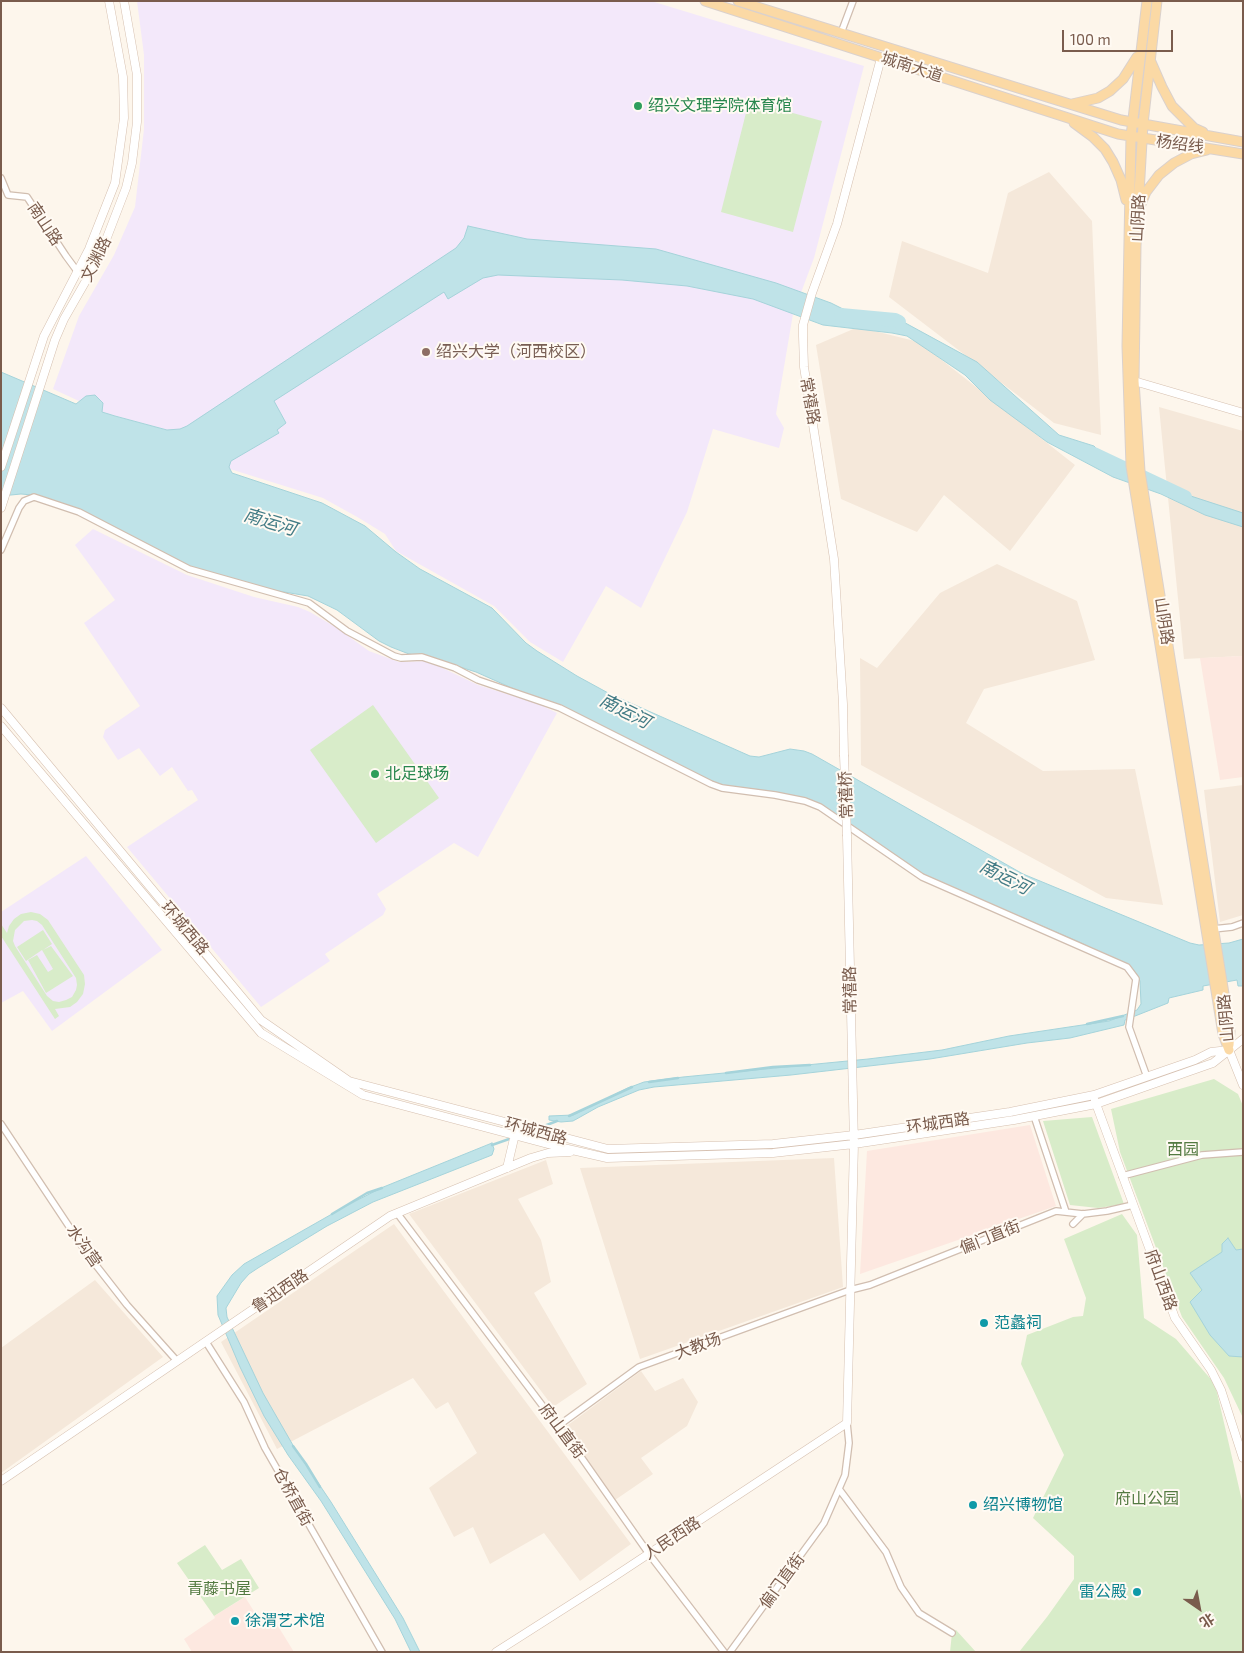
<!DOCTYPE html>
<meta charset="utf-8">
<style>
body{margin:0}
#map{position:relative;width:1244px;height:1653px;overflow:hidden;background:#fdf6ec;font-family:"Exo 2","Noto Sans SC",sans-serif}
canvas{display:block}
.frame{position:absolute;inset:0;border:2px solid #7a5c4d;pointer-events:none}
.north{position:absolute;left:1174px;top:1583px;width:50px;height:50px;-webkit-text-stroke:4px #fffaf3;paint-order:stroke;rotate:147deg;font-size:14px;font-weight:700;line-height:20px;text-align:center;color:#7a5c4d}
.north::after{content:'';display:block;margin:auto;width:18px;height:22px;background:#7a5c4d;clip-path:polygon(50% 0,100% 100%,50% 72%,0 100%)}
.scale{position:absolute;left:1062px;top:30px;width:111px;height:22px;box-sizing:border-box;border:2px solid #7a5c4d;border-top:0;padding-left:6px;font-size:15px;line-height:18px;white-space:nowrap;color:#7a5c4d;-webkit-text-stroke:4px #fffaf3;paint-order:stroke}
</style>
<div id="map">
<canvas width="1244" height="1653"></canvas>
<div class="frame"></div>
<div class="north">北</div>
<div class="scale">100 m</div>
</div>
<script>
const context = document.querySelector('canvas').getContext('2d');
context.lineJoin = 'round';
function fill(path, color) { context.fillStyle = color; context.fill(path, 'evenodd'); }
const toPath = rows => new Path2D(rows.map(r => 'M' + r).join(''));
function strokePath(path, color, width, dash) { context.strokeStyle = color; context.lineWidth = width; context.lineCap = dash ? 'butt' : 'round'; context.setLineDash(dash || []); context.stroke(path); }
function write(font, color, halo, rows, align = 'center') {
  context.font = font + ' "Exo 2","Noto Sans SC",sans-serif'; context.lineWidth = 4; context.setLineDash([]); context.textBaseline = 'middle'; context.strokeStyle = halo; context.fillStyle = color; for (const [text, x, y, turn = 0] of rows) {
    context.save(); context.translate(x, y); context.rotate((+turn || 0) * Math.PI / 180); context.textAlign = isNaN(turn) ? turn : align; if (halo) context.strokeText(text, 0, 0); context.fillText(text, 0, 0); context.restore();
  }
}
const residential = toPath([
 [1049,172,1092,221,1101,435,1054,423,889,297,902,241,988,273,1008,193],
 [858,327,919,342,1075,465,1010,551,944,495,917,532,841,499,816,345],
 [1159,407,1243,431,1243,656,1184,659],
 [997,564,1077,601,1095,660,984,689,966,723,1043,771,1135,769,1163,905,1106,898,861,765,860,658,877,668,940,593],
 [1243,785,1243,915,1220,922,1204,790],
 [834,1158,843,1287,640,1359,580,1168],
 [546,1160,553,1184,518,1199,541,1240,551,1282,534,1293,587,1384,553,1407,409,1214],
 [394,1224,631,1544,580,1581,544,1533,490,1564,473,1527,454,1537,429,1488,477,1453,448,1402,436,1409,413,1378,277,1449,221,1342],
 [95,1280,163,1357,1,1473,1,1348],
 [641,1371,655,1391,683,1378,698,1402,687,1426,641,1458,653,1474,615,1500,564,1428]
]);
const commercial = toPath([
 [1243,656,1243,777,1220,780,1200,658],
 [1030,1125,1056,1206,860,1274,867,1151],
 [245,1597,262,1624,273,1618,294,1652,192,1652,184,1639,215,1618,214,1616]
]);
const education = toPath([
 [137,1,651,1,864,66,814,258,793,314,776,414,784,428,779,448,713,429,687,512,641,608,606,586,563,662,530,642,494,606,396,551,385,534,359,518,323,498,230,469,174,432,105,413,53,389,79,316,114,255,135,207,144,129,144,55],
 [93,529,187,575,254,597,298,607,310,612,337,628,369,651,399,662,428,661,478,685,539,704,557,713,478,857,454,843,377,894,386,909,383,915,325,954,330,961,261,1007,127,847,198,800,192,790,188,791,172,767,160,776,139,748,118,760,103,737,105,730,140,706,84,623,115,600,75,545],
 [86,856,162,950,52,1031,23,991,1,1003,1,912]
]);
const green = toPath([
 [749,101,822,121,793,232,721,212],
 [373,705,439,798,376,843,310,750],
 [31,912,40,914,48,920,84,975,85,984,83,994,77,1002,70,1007,55,1009,59,1016,55,1019,1,936,1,924,7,933,9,926,14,919,21,914],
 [32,920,37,921,42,925,76,978,77,985,76,990,72,997,66,1000,59,1002,53,1001,47,996,15,946,13,941,15,930,24,921],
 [43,930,52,944,43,950,51,946,73,976,46,993,28,960,37,955,48,972,53,969,42,950,26,961,17,947],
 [1214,1079,1238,1094,1243,1106,1243,1418,1224,1378,1182,1317,1120,1152,1111,1109],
 [1092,1117,1124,1204,1098,1208,1070,1205,1043,1121],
 [1122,1214,1137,1235,1144,1318,1176,1339,1215,1384,1243,1505,1243,1652,1019,1652,1047,1617,1074,1579,1074,1556,1033,1518,1064,1455,1021,1364,1027,1335,1073,1317,1083,1316,1086,1298,1064,1239],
 [205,1545,222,1570,241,1559,259,1588,214,1616,177,1563],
 [956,1630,976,1652,950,1652,952,1633]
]);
const water = toPath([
 [468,226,527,239,656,249,776,283,831,303,861,318,898,319,977,362,1059,435,1094,446,1113,465,1160,486,1243,513,1243,527,1205,515,1161,494,1113,477,1047,442,990,400,965,375,907,336,892,333,823,325,753,299,687,286,622,280,498,275,483,278,448,299,444,292,274,401,286,423,277,430,279,433,231,461,229,467,232,473,322,503,365,526,396,552,420,569,492,608,526,643,537,651,577,676,610,694,750,756,759,757,790,749,804,751,812,754,1023,874,1190,943,1199,945,1229,943,1243,939,1243,986,1238,986,1237,980,1203,986,1203,990,1169,998,1168,1003,1125,1020,1124,1025,1070,1038,1027,1043,930,1059,791,1075,654,1087,639,1090,598,1107,573,1121,561,1122,549,1120,549,1116,573,1115,628,1088,644,1082,683,1077,868,1059,942,1050,1009,1036,1109,1021,1137,1010,1141,1004,1140,981,1137,975,1132,968,1077,941,928,877,814,805,725,788,608,731,476,672,444,662,409,654,391,647,379,641,337,610,308,596,260,588,192,568,82,510,32,495,21,494,1,496,1,372,76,404,86,396,95,395,103,403,102,412,115,416,167,430,180,429,187,426,456,248,464,238,468,226],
 [492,1143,494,1149,492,1155,373,1202,327,1226,258,1268,249,1274,241,1283,226,1308,227,1317,263,1393,294,1447,331,1502,403,1618,420,1652,411,1652,395,1619,321,1501,288,1455,264,1416,240,1367,218,1315,217,1296,232,1275,244,1264,346,1206,381,1188,492,1143],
 [1228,1238,1236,1250,1243,1249,1243,1357,1229,1356,1210,1335,1190,1302,1202,1290,1190,1273,1222,1252,1222,1244,1228,1238]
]);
const stream = toPath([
 [1087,1024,1123,1016],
 [726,1073,773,1067,810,1065],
 [649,1082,678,1078],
 [569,1116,632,1087],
 [539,1128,557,1121],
 [492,1145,512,1138],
 [332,1214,367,1193,382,1188],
 [293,1446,306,1464,320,1487]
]);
const river = toPath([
 [841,315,895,320,899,322],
 [1094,454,1185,497]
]);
const street = toPath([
 [841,33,853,1],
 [1,178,8,195,27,197,66,256,77,271,88,277],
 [1,550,19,508,24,501,34,497,79,512,189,569,309,603,347,631,394,656,401,658,422,657,455,668,478,680,560,708,711,784,722,788,775,795,805,801,820,807,922,877,1127,967,1136,979,1129,1027,1147,1077],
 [1213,929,1232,927,1243,923],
 [1034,1116,1066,1212],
 [1,1124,88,1255,127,1305,177,1361],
 [1122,1176,1202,1155,1243,1152],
 [397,1213,579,1454,649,1554,724,1652],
 [1073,1224,1083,1214],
 [206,1342,244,1402,265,1448,382,1652],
 [558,1426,639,1367,850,1290,870,1285,1056,1211,1083,1214,1107,1211,1133,1205],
 [839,1489,886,1552,901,1587,919,1613,952,1633],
 [730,1652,824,1523,845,1475,849,1443,847,1423]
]);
const secondary = toPath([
 [1134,381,1243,413],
 [1,467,44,336,89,249,115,183,124,118,123,77,109,1],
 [1,508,55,340,64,319,99,258,126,188,132,163,137,122,137,75,124,1],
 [1,708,261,1020,349,1081,608,1149,773,1144,854,1135,1010,1112,1094,1095,1195,1060,1211,1052,1229,1050],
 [1,726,261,1033,363,1095,559,1147,607,1158,773,1153,854,1144,1014,1120,1096,1104,1213,1063,1243,1039],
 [844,755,843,704,834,559,804,367,803,336,803,325,812,293,837,224,881,58],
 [1229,1050,1243,1085],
 [1095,1101,1175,1318,1211,1370,1221,1390,1243,1458],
 [507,1168,516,1130],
 [1,1481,390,1216,531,1158,548,1153,570,1152],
 [496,1652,609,1580,847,1423,854,1144,847,836]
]);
const primary = toPath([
 [705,1,1118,134,1243,154],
 [738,1,1121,120,1243,142],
 [1147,1,1131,136,1127,346,1131,466,1223,1034,1229,1050],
 [1157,1,1143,124,1136,246,1134,381,1140,471,1230,1031,1229,1045],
 [1151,62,1162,87,1172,106,1194,128,1203,132],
 [1072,104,1098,98,1110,91,1123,79,1137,57],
 [1074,123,1093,137,1105,149,1113,162,1121,180,1126,200],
 [1141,204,1146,192,1159,175,1174,163,1191,154,1207,150]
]);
const secondaryBridge = toPath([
 [844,755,847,836]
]);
const markers = [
 [638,106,5,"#2e9e5b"],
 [426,352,5,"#8d6e63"],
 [375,774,5,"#2e9e5b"],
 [984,1323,5,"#0f9aa8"],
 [973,1505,5,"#0f9aa8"],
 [1137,1592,5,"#0f9aa8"],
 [235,1621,5,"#0f9aa8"]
];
const streetNames = [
 ["城南大道",912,67,18],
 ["杨绍线",1180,144,8],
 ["山阴路",1138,218,-87],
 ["南山路",45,224,56],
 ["文渊路",96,259,-64],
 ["常禧路",810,401,80],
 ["山阴路",1164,621,81],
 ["常禧桥",846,795,-92],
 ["环城西路",185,928,50],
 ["常禧路",850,990,-91],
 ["山阴路",1226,1018,-95],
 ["环城西路",938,1123,-8],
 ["环城西路",536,1131,15],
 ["偏门直街",990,1237,-22],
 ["水沟营",84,1246,55],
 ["府山西路",1161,1280,70],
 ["鲁迅西路",280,1291,-34],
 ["大教场",698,1346,-20],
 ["府山直街",562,1431,53],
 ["仓桥直街",293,1497,61],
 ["人民西路",672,1538,-33],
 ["偏门直街",782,1581,-54]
];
const leisureNames = [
 ["绍兴文理学院体育馆",648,106],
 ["北足球场",385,774]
];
const educationNames = [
 ["绍兴大学（河西校区）",436,352]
];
const parkNames = [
 ["西园",1183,1150],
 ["府山公园",1147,1499],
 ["青藤书屋",219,1589]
];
const cultureNames = [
 ["范蠡祠",994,1323],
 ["绍兴博物馆",983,1505],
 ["雷公殿",1127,1592,"right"],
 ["徐渭艺术馆",245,1621]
];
const waterNames = [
 ["南运河",270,522,17],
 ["南运河",625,711,27],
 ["南运河",1005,877,27]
];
fill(residential, '#f5e8da');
fill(commercial, '#fde8e0');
fill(education, '#f3e8fa');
fill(green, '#d8ecc9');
fill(water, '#bfe3e8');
strokePath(water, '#a5d3da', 1);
strokePath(stream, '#a5d3da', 2.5);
strokePath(river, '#bfe3e8', 14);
strokePath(street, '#d1beb0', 8);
strokePath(secondary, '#d6c0b0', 9);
strokePath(primary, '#dad1cd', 11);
strokePath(street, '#fff', 5.5);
strokePath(secondary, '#fff', 8);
strokePath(primary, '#fbd9a5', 9);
strokePath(secondaryBridge, '#d6c0b0', 9, []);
strokePath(secondaryBridge, '#fff', 8);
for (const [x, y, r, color] of markers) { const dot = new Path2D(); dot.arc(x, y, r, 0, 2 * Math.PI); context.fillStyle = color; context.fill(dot); strokePath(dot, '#fffaf3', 2); }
write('16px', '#7a5c4d', '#fffaf3', streetNames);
write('16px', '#27864d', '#fffaf3', leisureNames, 'left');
write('16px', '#785e54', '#fffaf3', educationNames, 'left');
write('16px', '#537a41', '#fffaf3', parkNames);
write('16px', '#0d838f', '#fffaf3', cultureNames, 'left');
write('italic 18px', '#437c86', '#fffaf3', waterNames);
</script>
